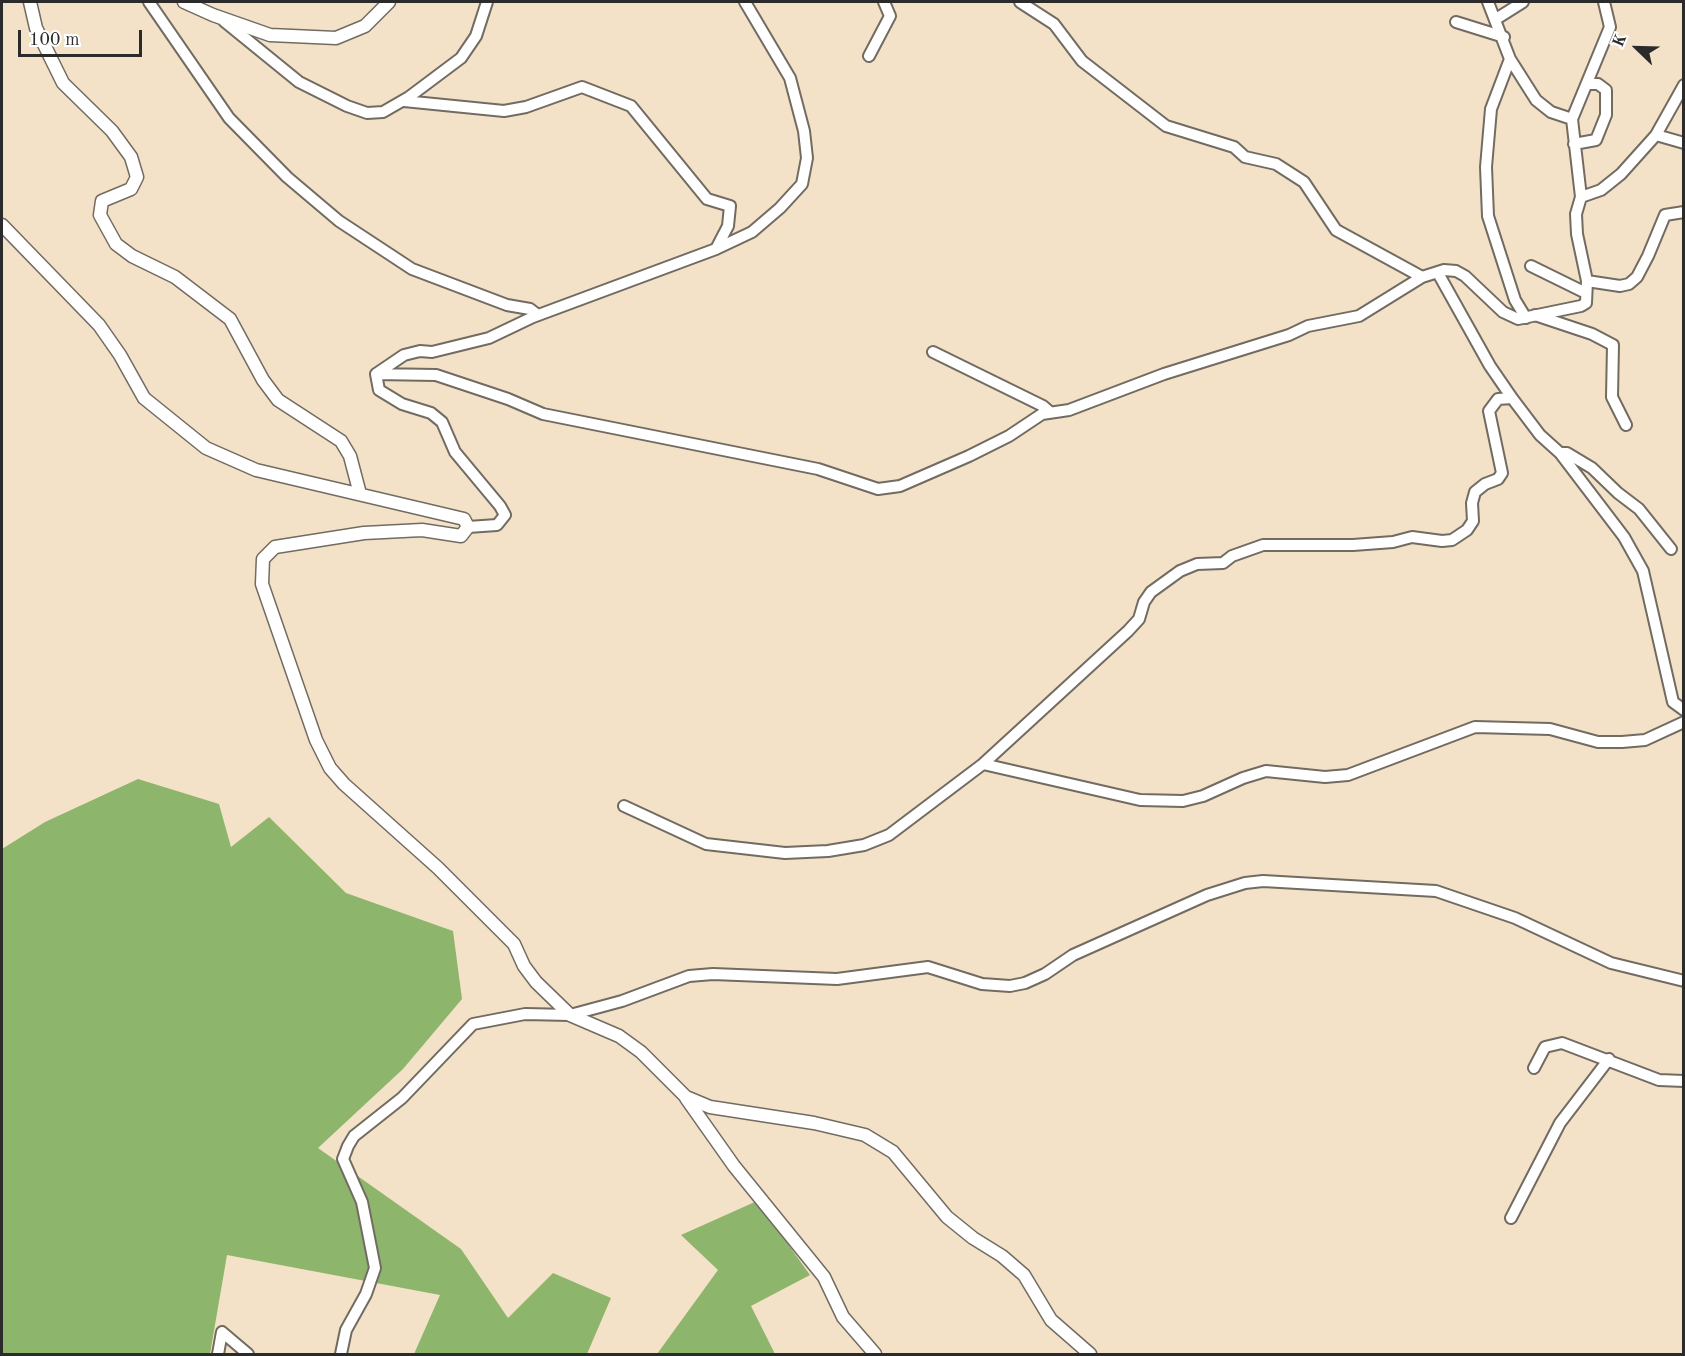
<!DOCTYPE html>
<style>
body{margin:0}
#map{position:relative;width:1685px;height:1356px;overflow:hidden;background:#f4e2c8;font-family:"Old Standard TT",serif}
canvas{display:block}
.frame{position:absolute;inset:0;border:3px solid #2b2b2b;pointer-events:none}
.north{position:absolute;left:1607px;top:18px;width:60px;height:60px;-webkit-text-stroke:4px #fff;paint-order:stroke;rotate:293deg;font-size:16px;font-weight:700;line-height:24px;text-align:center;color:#2b2b2b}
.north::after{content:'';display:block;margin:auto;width:21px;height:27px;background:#2b2b2b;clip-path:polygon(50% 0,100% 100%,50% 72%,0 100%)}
.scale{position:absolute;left:18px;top:30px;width:124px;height:27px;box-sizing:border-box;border:3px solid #2b2b2b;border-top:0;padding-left:8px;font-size:18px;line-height:21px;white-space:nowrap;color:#2b2b2b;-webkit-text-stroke:4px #fff;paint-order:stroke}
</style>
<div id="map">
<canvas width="1685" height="1356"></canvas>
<div class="frame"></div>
<div class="north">K</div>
<div class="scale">100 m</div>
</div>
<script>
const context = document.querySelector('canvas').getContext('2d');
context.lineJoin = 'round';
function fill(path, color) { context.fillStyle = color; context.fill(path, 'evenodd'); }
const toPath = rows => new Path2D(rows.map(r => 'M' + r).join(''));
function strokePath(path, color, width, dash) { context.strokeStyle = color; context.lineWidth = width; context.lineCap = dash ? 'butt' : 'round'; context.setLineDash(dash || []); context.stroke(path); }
const forest = toPath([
 [138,779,219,804,231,847,269,817,346,893,453,931,462,999,403,1069,318,1148,461,1249,508,1318,553,1273,611,1298,587,1354,414,1354,440,1295,227,1255,210,1354,2,1354,2,849,45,822],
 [757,1201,810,1275,751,1306,775,1354,657,1354,718,1270,681,1235]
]);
const minor = toPath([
 [149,2,229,118,287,177,339,221,412,269,507,305,530,309,538,315],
 [1020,2,1054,24,1082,61,1166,126,1234,147,1245,157,1276,164,1304,182,1336,230,1422,277],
 [1488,2,1510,59,1536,100,1551,112,1572,119],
 [1496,19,1523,2],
 [224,21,299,82,347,106,367,113,383,112,409,97,461,58,476,36,487,2],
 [1456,22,1504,37],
 [869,56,890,16,884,2],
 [1510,59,1491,109,1486,167,1488,216,1515,300,1526,318],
 [404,101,504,111,526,107,582,87,631,106,707,199,730,206,728,226,716,249],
 [1656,135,1684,143],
 [1574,144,1596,140,1606,115,1606,90,1598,84,1587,84],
 [1581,197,1601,190,1621,174,1656,135,1684,85],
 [1531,266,1586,293],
 [1438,273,1490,366,1512,398,1540,435,1560,453,1624,537,1643,571,1673,702,1684,710],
 [1587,281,1620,286,1629,284,1637,277,1648,256,1665,215,1684,212],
 [1535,315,1592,334,1613,345,1612,397,1626,425],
 [933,352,1043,406,1050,412],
 [376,374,404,355,420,351,432,352,489,338,533,317,716,249,752,232,780,208,802,184,807,158,804,131,790,78,745,2],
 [1560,453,1567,453,1592,468,1618,493,1639,509,1671,549],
 [468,527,497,525,505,515,500,506,455,452,442,422,431,413,402,404,379,390,376,374,436,375,508,399,543,414,818,469,878,489,900,486,969,456,1009,436,1042,414,1069,410,1164,374,1289,335,1308,326,1359,316,1422,277,1444,270,1456,271,1465,276,1503,312,1518,319,1581,306,1586,303,1587,281,1577,234,1576,214,1581,197,1572,119,1610,27,1604,2],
 [983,764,1140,800,1183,801,1203,796,1243,778,1266,771,1325,777,1348,775,1475,727,1550,729,1598,742,1622,742,1645,740,1684,722],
 [624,806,706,844,785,853,828,851,864,845,889,835,983,764,1128,631,1139,619,1144,602,1151,592,1180,571,1197,564,1223,563,1232,556,1263,545,1353,545,1393,542,1412,537,1442,541,1452,540,1467,530,1473,521,1472,503,1475,492,1485,484,1498,479,1502,473,1489,411,1498,399,1512,398],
 [1534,1068,1545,1047,1562,1043,1659,1080,1684,1081],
 [1511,1218,1560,1123,1609,1059],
 [218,1354,222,1332,248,1354],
 [341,1354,346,1330,366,1294,375,1268,362,1202,343,1159,348,1146,354,1136,402,1098,473,1024,525,1014,570,1015,622,1001,689,976,713,974,837,979,928,967,982,984,1010,986,1025,983,1045,974,1073,955,1207,895,1245,883,1263,881,1436,891,1515,918,1611,963,1684,981]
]);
const tertiary = toPath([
 [30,2,36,28,63,83,112,131,131,157,137,177,131,189,102,201,100,215,116,244,132,256,175,277,230,319,263,380,278,400,341,441,350,456,360,494],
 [184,2,213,15,270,35,336,38,365,26,389,2],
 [2,225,99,325,120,355,144,398,206,448,256,470,464,519,468,527,461,536,422,530,364,533,275,547,263,559,262,584,316,740,330,768,344,784,438,868,514,944,524,966,536,982,570,1015,619,1036,641,1052,686,1097,710,1107,814,1123,865,1135,893,1152,947,1217,973,1238,1002,1256,1024,1275,1051,1320,1090,1354],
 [686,1098,734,1166,824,1277,843,1317,875,1354]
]);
fill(forest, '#8db56b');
strokePath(minor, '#716b62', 14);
strokePath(tertiary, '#716b62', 15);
strokePath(minor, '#fff', 10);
strokePath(tertiary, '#fff', 12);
</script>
